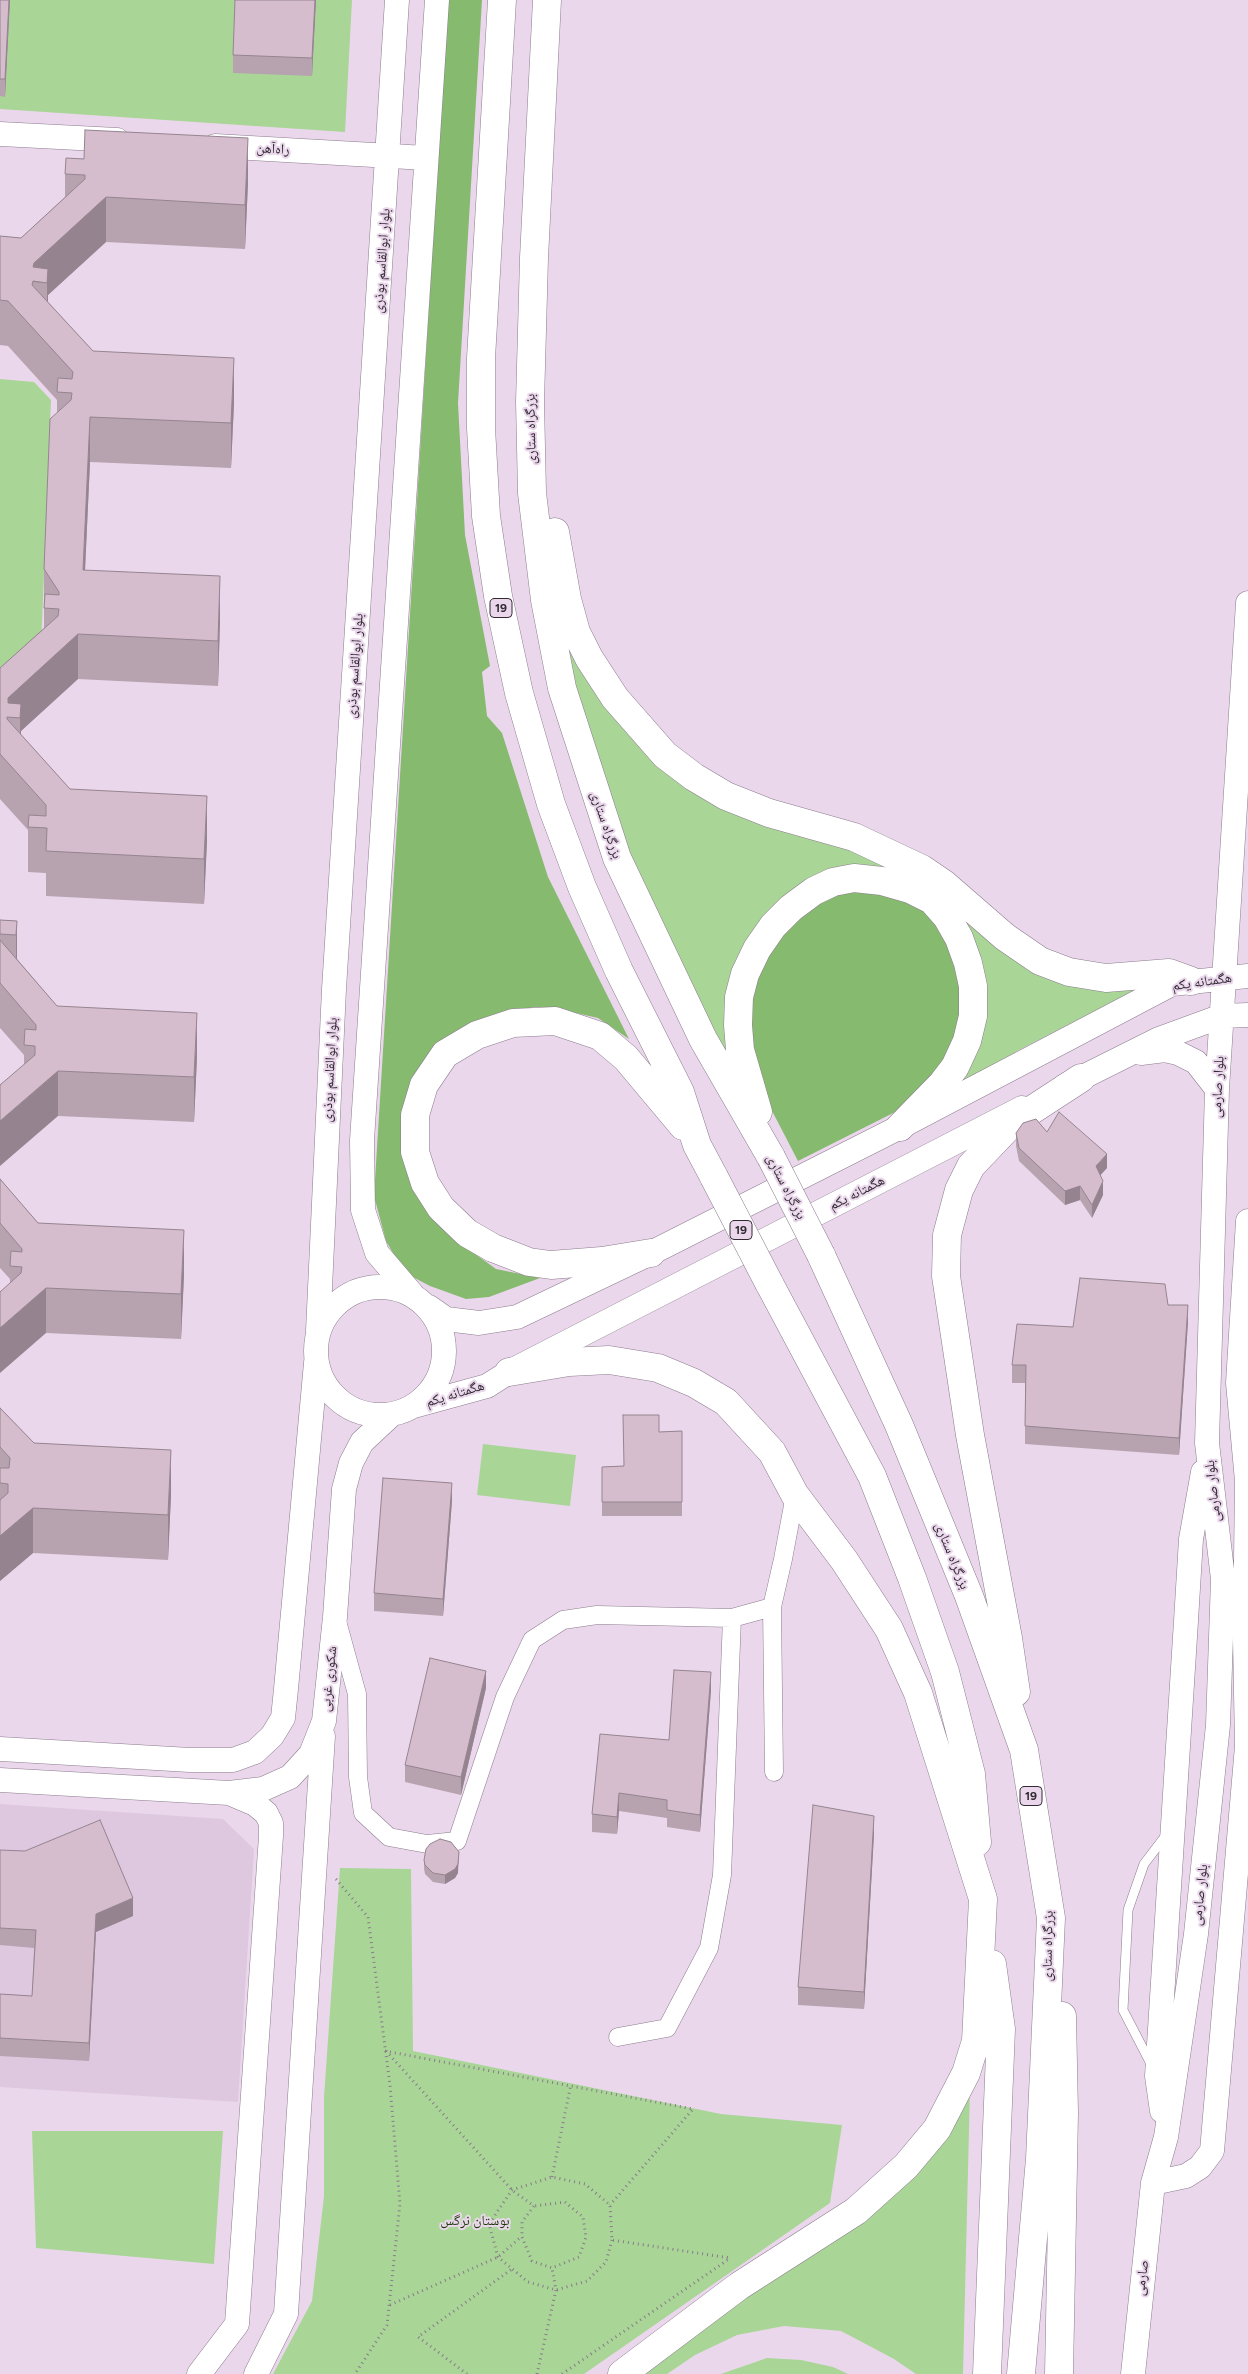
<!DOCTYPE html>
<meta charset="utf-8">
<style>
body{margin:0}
canvas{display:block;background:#ead7eb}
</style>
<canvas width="1248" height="2374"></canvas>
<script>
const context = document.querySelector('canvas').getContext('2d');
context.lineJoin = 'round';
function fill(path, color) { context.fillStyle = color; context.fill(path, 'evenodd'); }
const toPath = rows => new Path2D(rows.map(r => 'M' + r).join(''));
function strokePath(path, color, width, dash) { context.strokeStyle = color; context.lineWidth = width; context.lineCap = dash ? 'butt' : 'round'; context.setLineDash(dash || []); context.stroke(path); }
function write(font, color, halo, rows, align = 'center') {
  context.font = font + ' Figtree,"Noto Naskh Arabic",sans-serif'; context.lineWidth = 4; context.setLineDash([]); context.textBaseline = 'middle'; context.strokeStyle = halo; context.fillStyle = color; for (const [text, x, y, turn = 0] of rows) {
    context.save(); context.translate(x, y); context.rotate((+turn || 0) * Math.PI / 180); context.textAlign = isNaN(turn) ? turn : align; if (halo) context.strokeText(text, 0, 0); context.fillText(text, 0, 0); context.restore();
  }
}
const built = toPath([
 [0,1804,223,1819,254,1849,238,2102,0,2087]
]);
const green = toPath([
 [0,0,352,0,345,132,0,109],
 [0,379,34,382,51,400,40,673,0,708],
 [554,567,648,746,921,880,741,1084,632,869,572,682],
 [936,888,1005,946,1149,983,1017,1051,972,1080,952,1083],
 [483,1444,576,1455,570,1506,477,1495],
 [340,1868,411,1869,413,2051,721,2114,842,2125,830,2203,584,2374,273,2374,312,2301,324,2196,324,2097],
 [970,2089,963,2374,916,2374,894,2359,841,2331,784,2326,737,2335,695,2355,667,2374,637,2374,752,2293],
 [32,2131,223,2131,214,2264,36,2248],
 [767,2358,801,2360,833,2367,848,2374,721,2374]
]);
const forest = toPath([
 [448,0,482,0,458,403,465,535,490,666,482,672,487,716,502,733,548,877,629,1039,598,1018,563,1010,535,1007,500,1014,464,1030,408,1118,453,1238,496,1269,540,1278,489,1297,466,1299,430,1286,405,1273,386,1241,374,1196],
 [850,888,913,901,940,923,965,982,958,1040,909,1105,798,1161,755,1078,748,1045,754,982,776,938,811,904]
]);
const path = toPath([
 [336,1879,368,1917,390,2085,400,2204,387,2325,355,2374],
 [385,2051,693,2109,610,2205],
 [386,2051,512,2190,534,2206,522,2222,522,2237,532,2261,552,2268,579,2257,586,2237,583,2217,565,2202,534,2206],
 [552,2177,571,2084],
 [612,2240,606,2262,587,2281,556,2290,528,2282,498,2257,489,2224,512,2190,552,2177,585,2184,610,2205,612,2240,730,2258],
 [390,2305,498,2257,521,2237],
 [467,2374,418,2337,512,2269],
 [537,2374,556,2290,552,2268],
 [562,2374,729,2259]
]);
const lane = toPath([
 [1151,2064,1123,2010,1128,1910,1144,1864,1167,1834]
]);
const street = toPath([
 [772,1607,774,1772],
 [338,1625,357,1694,358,1777,363,1813,389,1837,427,1844,457,1841,505,1697,532,1640,563,1620,597,1615,732,1618,772,1607,783,1559,795,1495],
 [618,2037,667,2028,709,1948,722,1875,732,1618]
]);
const secondary = toPath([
 [0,134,117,140],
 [215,146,426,158],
 [1141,1053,1165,1050,1178,1053,1196,1062,1217,1089],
 [1065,1086,1159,1039,1222,1016,1248,1015],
 '316 1351a64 64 0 1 1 128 0a64 64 0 1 1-128 0Z',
 [412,1294,377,1253,363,1210,362,1140,437,0],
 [429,1307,446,1319,479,1323,517,1317,651,1253,900,1127,1172,984,1248,976],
 [318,1331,334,989,397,0],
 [414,1406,487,1386,509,1372,1022,1108],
 [0,1749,190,1760,233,1760,255,1752,272,1736,283,1718,286,1689,316,1363],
 [0,1780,229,1793,263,1789,290,1777,311,1754,324,1721,335,1617,344,1489,351,1463,362,1442,391,1415],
 [1162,2111,1157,2076,1186,1621,1191,1539,1203,1472],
 [1153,2183,1186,2176,1200,2167,1212,2151,1247,1746,1245,1640,1247,1481,1238,1383,1248,1221],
 [199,2374,237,2324,271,1836,271,1823,266,1813,255,1804,229,1793],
 [256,2374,286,2314,323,1736],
 [1133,2374,1153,2183,1166,2137,1196,1934,1218,1725,1223,1579,1207,1443,1217,1089,1248,603]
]);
const highway = toPath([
 [502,0,481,358,481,428,486,516,498,596,519,693,551,804,582,887,619,971,680,1092,697,1145,714,1177],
 [547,0,534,258,530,402,532,493,545,600,562,688,617,858,703,1039,771,1157],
 [555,532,567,599,576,632,589,658,615,698,665,755,694,777,726,796,769,813,854,837,922,869,944,884,1005,937,1040,961,1069,972,1106,978,1169,973,1191,981],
 [758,1112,740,1050,738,1025,739,997,745,974,757,949,773,926,791,908,814,891,833,882,854,878,882,881,910,889,932,900,947,917,959,938,968,963,973,986,973,1016,967,1041,955,1067,942,1084,900,1127],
 [651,1253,602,1261,551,1265,529,1262,493,1248,467,1233,441,1208,425,1183,415,1152,415,1115,424,1085,445,1054,477,1035,513,1023,555,1021,600,1036,626,1058,683,1126],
 [821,1255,899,1425,969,1596,1024,1750,1051,1918,1040,2159,1021,2374],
 [769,1283,872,1476,912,1578,945,1672,971,1774,977,1842],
 [509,1372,569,1362,609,1360,658,1368,694,1383,726,1402,772,1452,795,1495,844,1560,889,1629,918,1693,983,1899,976,2041,966,2073,937,2129,906,2166,856,2211,739,2286,622,2374],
 [1016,1692,1008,1638,970,1435,946,1276,947,1235,959,1190,971,1166,1012,1123,1081,1078],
 [987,2374,1001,2029,992,1964],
 [1059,2374,1064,2113,1062,2016]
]);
const highwayBridge = toPath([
 [771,1157,821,1255],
 [714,1177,769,1283]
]);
const wall = toPath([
 [0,0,10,0,5,97,0,96],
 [316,0,312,76,233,73,233,55],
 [65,174,248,183,245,249,106,242,48,295,48,302,93,351,234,403,231,468,90,462,85,570,220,621,218,686,78,679,21,731,21,735,70,789,207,841,204,904,46,896,46,873,28,872,28,830,0,799,0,668,44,628,44,569,57,413,57,400,8,346,0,345,0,236,21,238,65,197],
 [0,920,17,921,17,959,57,1006,197,1057,194,1122,58,1116,24,1065,24,1055,0,1028],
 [1047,1132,1107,1168,1100,1175,1103,1195,1092,1218,1080,1200,1065,1205,1019,1161,1016,1146,1016,1133],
 [0,1179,38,1223,184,1275,181,1339,46,1333,10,1283,10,1279,0,1268],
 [1168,1305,1188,1322,1179,1455,1025,1444,1025,1383,1012,1383,1012,1365],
 [0,1408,34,1443,171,1495,168,1560,33,1553,0,1581],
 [682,1431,682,1516,602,1516,602,1467,623,1466,659,1432],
 [452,1501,443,1616,374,1611,374,1593],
 [486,1688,461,1795,405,1782,405,1765],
 [711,1690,700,1832,667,1827,667,1818,619,1811,617,1834,592,1832,592,1814,669,1740],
 [874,1834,864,2009,798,2005,798,1987],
 [0,1850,133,1916,96,1932,89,2061,0,2056,0,1994,32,1996,34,1948,0,1945],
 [424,1860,458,1873,455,1878,445,1884,433,1882,425,1874,424,1869]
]);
const shadedWall = toPath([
 [9,0,10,0,5,97,5,79],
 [315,0,316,0,312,76,312,58],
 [248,138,248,183,245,249,245,205],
 [106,197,106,242,48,295,48,314,47,328,47,283,33,282,34,263],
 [234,358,234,403,231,468,231,423],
 [90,417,90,462,83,614,83,570],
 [220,576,220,621,218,686,218,641],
 [78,634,78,679,21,731,21,749,20,763,20,718,8,717,8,698],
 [207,796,207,841,204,904,204,859],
 [17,921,17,966,16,980,16,935],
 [197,1013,197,1057,194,1122,194,1077],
 [58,1071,58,1116,0,1166,0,1121],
 [1107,1154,1107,1168,1096,1180,1096,1166],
 [1103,1181,1103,1195,1092,1218,1092,1205],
 [1080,1186,1080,1200,1065,1205,1065,1191],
 [184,1230,184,1275,181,1339,181,1294],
 [46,1288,46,1333,0,1373,0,1328],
 [1188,1305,1188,1322,1179,1455,1179,1438],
 [171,1450,171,1495,168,1560,168,1515],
 [452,1483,452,1501,443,1616,443,1599],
 [33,1508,33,1553,0,1581,0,1536],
 [486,1671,486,1688,461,1795,461,1777],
 [711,1672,711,1690,700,1832,700,1815],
 [619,1793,619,1811,617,1834,617,1817],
 [874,1816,874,1834,864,2009,864,1992],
 [459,1852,458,1873,455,1878,445,1884,445,1875],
 [133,1898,133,1916,96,1932,89,2061,89,2043,96,1914]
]);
const building = toPath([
 [0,0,9,0,5,79,0,79,0,0],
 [235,0,315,0,312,58,233,55,235,0],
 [85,130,248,138,245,205,106,197,34,263,33,267,48,269,47,283,33,281,32,285,93,351,234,358,231,423,90,417,83,570,220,576,218,641,78,634,8,698,8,703,21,704,20,718,7,717,7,719,70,789,207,796,204,859,46,851,47,828,28,827,29,815,46,816,46,805,0,754,0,668,58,616,59,609,44,608,45,594,59,595,59,592,44,569,50,419,71,400,72,393,57,392,58,378,72,379,73,372,8,301,0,300,0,236,21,238,85,179,85,175,65,174,66,158,84,159,85,130],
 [0,920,17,921,16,935,0,934,0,920],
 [0,940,57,1006,197,1013,194,1077,58,1071,0,1121,0,1085,35,1055,35,1046,24,1045,25,1029,36,1030,36,1025,0,983,0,940],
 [1059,1112,1107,1154,1096,1166,1103,1181,1092,1205,1080,1186,1065,1191,1019,1148,1016,1133,1023,1123,1036,1119,1047,1132,1059,1112],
 [0,1179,38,1223,184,1230,181,1294,46,1288,0,1328,0,1292,21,1273,22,1267,10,1266,11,1251,22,1252,22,1249,0,1223,0,1179],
 [1080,1278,1165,1284,1168,1305,1188,1305,1179,1438,1025,1426,1026,1365,1012,1365,1017,1324,1073,1327,1080,1278],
 [0,1408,34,1443,171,1450,168,1515,33,1508,0,1536,0,1500,8,1493,8,1484,0,1483,0,1468,9,1468,10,1458,0,1447,0,1408],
 [623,1415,659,1415,659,1432,682,1431,682,1502,602,1502,602,1467,624,1466,623,1415],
 [383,1478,452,1483,443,1599,374,1593,383,1478],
 [430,1658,486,1671,461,1777,405,1765,430,1658],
 [674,1670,711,1672,700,1815,667,1810,667,1800,619,1793,617,1817,592,1814,600,1734,669,1740,674,1670],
 [813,1805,874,1816,864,1992,798,1987,813,1805],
 [100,1820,133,1898,96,1914,89,2043,0,2038,0,1994,32,1996,36,1930,0,1928,0,1850,25,1851,100,1820],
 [440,1839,451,1842,459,1852,458,1864,455,1869,445,1875,433,1873,425,1865,424,1860,426,1849,430,1844,440,1839]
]);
const shields = [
 [501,608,22],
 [741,1230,22],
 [1031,1796,22]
];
const shieldNames = [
 ["19",501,608],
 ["19",741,1230],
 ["19",1031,1796]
];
const streetNames = [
 ["راه‌آهن",273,149,3],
 ["بلوار ابوالقاسم بوذری",382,261,-86],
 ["بزرگراه ستاری",531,429,-91],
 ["بلوار ابوالقاسم بوذری",355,666,-86],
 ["بزرگراه ستاری",606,825,71],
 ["هگمتانه یکم",1202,982,-8],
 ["بلوار ابوالقاسم بوذری",330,1070,-87],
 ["بلوار صارمی",1218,1087,-87],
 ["بزرگراه ستاری",786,1187,63],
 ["هگمتانه یکم",857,1193,-27],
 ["هگمتانه یکم",455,1394,-17],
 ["بلوار صارمی",1213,1491,-96],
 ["بزرگراه ستاری",952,1556,68],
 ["شکوری غربی",329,1679,-84],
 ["بلوار صارمی",1200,1895,-84],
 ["بزرگراه ستاری",1048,1946,-89],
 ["صارمی",1142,2278,-83]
];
const parkNames = [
 ["بوستان نرگس",475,2221]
];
fill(built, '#dec8e0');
fill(green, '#a9d697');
fill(forest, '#86ba6f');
strokePath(lane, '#8c7c8e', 10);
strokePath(street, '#8c7c8e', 19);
strokePath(secondary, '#8c7c8e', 25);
strokePath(highway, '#8c7c8e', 29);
strokePath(path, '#887b89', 3, [1, 4]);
strokePath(lane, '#fff', 9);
strokePath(street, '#fff', 18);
strokePath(secondary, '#fff', 24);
strokePath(highway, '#fff', 28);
strokePath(highwayBridge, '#8c7c8e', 29, []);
strokePath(highwayBridge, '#fff', 28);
fill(wall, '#b7a3b0');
fill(shadedWall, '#958490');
fill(building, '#d5bdcd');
strokePath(building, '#958490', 1);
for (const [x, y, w] of shields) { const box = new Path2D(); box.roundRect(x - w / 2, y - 9.5, w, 19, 4); context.fillStyle = '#ead7eb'; context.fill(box); strokePath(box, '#312a32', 1); }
write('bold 12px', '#312a32', null, shieldNames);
write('14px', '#312a32', '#ead7eb', streetNames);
write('14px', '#183904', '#ead7eb', parkNames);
</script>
